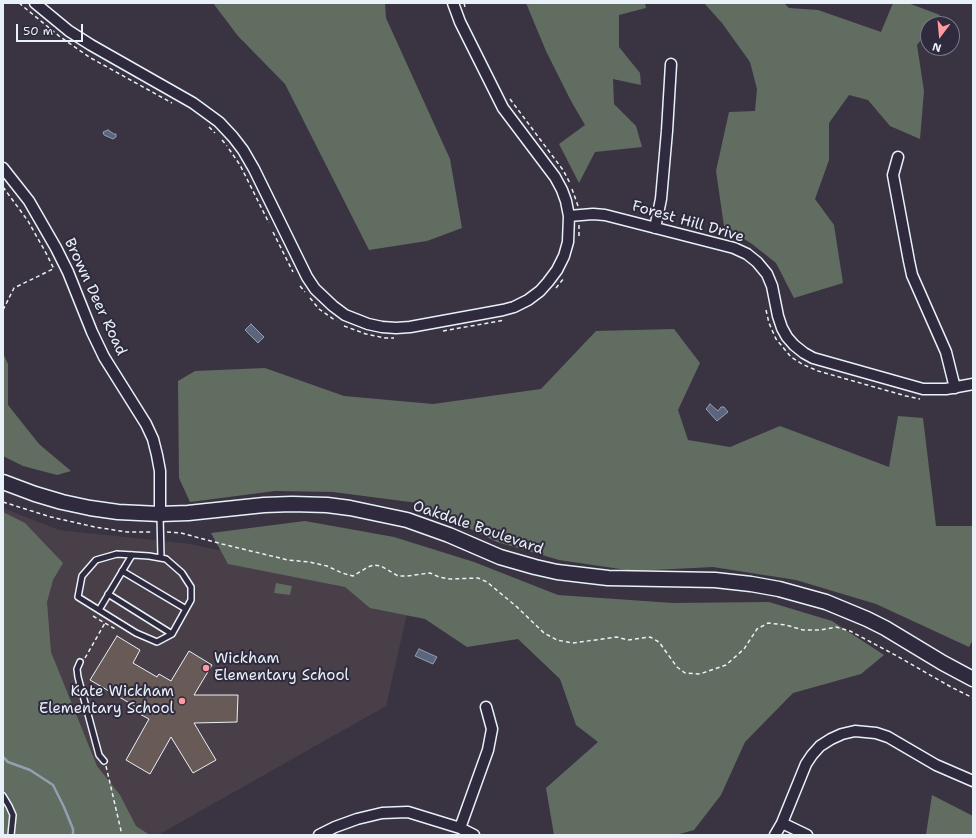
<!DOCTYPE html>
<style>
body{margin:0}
#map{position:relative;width:976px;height:838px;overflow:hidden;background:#3a3442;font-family:"Shantell Sans",sans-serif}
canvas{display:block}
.frame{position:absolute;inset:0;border:4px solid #e8f1f8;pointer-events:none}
.north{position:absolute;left:920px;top:16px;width:40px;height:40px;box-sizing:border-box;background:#2f2a3d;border:1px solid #797a88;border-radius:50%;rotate:196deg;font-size:11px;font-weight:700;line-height:16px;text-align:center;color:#e8f1f8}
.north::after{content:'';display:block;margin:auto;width:14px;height:18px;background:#ff9aa2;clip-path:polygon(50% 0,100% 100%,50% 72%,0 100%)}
.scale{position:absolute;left:16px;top:24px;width:67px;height:18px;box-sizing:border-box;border:2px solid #e8f1f8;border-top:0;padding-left:5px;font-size:12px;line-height:14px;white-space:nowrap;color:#e8f1f8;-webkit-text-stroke:3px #2f2a3d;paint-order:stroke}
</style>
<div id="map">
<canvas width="976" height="838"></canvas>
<div class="frame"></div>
<div class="north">N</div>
<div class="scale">50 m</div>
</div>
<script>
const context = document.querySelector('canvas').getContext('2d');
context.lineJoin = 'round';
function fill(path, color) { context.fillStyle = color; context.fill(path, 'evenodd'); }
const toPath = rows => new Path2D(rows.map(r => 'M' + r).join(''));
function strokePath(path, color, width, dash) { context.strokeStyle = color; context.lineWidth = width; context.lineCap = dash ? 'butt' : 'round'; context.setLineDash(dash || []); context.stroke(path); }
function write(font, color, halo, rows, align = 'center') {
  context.font = font + ' "Shantell Sans",sans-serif'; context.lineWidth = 4; context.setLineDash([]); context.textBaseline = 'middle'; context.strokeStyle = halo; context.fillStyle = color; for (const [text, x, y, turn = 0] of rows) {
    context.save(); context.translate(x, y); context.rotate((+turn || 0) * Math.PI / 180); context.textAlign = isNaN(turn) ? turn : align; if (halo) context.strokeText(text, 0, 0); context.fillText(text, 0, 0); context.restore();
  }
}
const built = toPath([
 [3,508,59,530,190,544,412,592,386,706,158,835,150,835,61,778,3,630]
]);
const green = toPath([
 [213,3,385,3,386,18,450,159,462,228,427,241,369,250,285,84,238,36],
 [526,3,645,3,646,8,619,15,619,47,640,73,641,85,613,79,614,104,636,126,642,147,595,152,579,183,559,144,585,125,571,101,546,51],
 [704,3,784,3,789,8,818,10,881,32,893,3,908,3,940,15,933,24,928,24,928,31,917,45,924,91,920,139,890,126,868,100,849,95,829,123,829,160,815,199,834,225,843,283,794,298,776,263,752,244,724,226,716,171,729,112,755,111,757,89,750,62,722,23],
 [674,329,700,363,678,410,688,440,730,447,780,426,889,467,898,416,923,418,936,526,973,526,973,640,969,647,876,604,796,580,713,567,634,571,559,560,497,542,418,503,333,492,275,491,190,502,179,478,178,381,195,371,265,368,344,396,433,404,541,389,596,331],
 [3,353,8,364,8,405,39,444,71,471,57,475,23,466,3,456],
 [3,512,25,523,63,563,53,580,47,602,51,652,97,766,120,795,136,826,150,835,3,835],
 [305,521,394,537,474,562,558,595,673,603,769,602,832,621,884,655,861,674,793,693,745,742,721,795,694,830,676,835,554,835,546,788,598,742,576,725,560,679,518,639,467,647,425,619,370,608,345,587,228,564,211,533],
 [276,583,292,586,290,595,274,593],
 [932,795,973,816,973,835,926,835]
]);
const water = toPath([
 [108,130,114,134,116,134,116,137,113,139,104,135,103,132,108,130],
 [251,324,264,337,258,343,245,330,251,324],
 [710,404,718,411,721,407,724,407,728,412,717,421,706,409,710,404],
 [419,649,437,657,433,664,415,656,419,649]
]);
const stream = toPath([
 [3,757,8,762,30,770,53,785,64,807,73,829,73,835]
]);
const building = toPath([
 [117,636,140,650,133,663,157,677,159,674,171,681,189,651,212,665,194,695,238,695,237,722,194,723,216,760,193,773,171,737,150,774,126,760,149,719,136,712,138,708,90,680,117,636]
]);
const path = toPath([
 [19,3,59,36,89,57,172,103],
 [464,3,465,7],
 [510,99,563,170,570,183],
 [209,127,215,133],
 [222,140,227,146],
 [229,149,240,165,269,223],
 [3,187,28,221,46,253,54,269],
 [572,189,578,206],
 [273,232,293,272],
 [579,236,579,225],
 [300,286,305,292],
 [556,288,564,278],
 [310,298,319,309,336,321],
 [3,310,14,288,53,269],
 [766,310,769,323,776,339,791,357,802,364,818,371,906,396,920,399],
 [344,326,366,334,385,338,394,338],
 [443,331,505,320],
 [3,502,51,517,95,527,127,532,153,532],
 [167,532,181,533,222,544,288,560,309,562,327,566,342,573,353,576,368,567,374,565,381,566,398,576,407,576,430,573,439,577,450,579,478,578,487,582,517,607,544,633,557,640,573,643,617,637,628,640,650,637,659,642,677,667,685,673,700,674,726,665,744,649,757,629,768,623,786,625,803,630,821,630,836,627,850,631,897,656,951,687,973,698],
 [93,616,115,629],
 [85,658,105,623],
 [106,766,122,835]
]);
const service = toPath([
 [160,515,161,558],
 [117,554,149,556,166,559,182,573,191,587,191,600,172,634,157,642,136,633,78,597,82,576,96,560,117,554],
 [122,571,186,609],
 [108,594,172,634],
 [99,610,132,555],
 [80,662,77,669,78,677,99,755,104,761],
 [3,796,9,806,13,815,11,835]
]);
const minor = toPath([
 [35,3,69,31,91,45,193,103,219,122,233,137,243,150,254,169,307,277,315,289,333,306,345,315,368,324,382,327,396,328,410,327,503,310,514,307,528,300,540,291,548,282,557,270,564,256,568,242,569,216,566,201,562,190,555,177,503,108,460,22,453,3],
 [898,157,893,175,909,261,912,275,946,352,955,388],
 [3,168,29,201,56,248,68,272,92,332,104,357,146,424,153,439,157,455,160,471,160,514],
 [569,216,593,214,605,215,734,248,747,254,757,262,767,274,772,286,778,316,782,328,787,337,794,345,804,353,813,358,923,389,946,389,973,384],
 [655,228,661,199,667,131,671,64],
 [782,823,807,835],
 [460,828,488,750,492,729,486,707],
 [319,835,335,827,357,819,382,813,408,812,460,828,474,835],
 [775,835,782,823,806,764,812,755,820,746,831,739,842,734,855,731,876,733,888,737,936,765,973,781]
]);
const secondary = toPath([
 [3,482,35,494,62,502,90,508,118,512,160,514,188,513,264,505,292,504,327,505,350,508,407,520,449,535,500,557,535,567,557,572,608,578,715,580,751,584,779,589,826,602,867,619,885,628,943,663,973,679]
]);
const markers = [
 [206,668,4,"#ff9aa2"],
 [182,701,4,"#ff9aa2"]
];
const streetNames = [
 ["Forest Hill Drive",688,222,16],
 ["Brown Deer Road",95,297,65],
 ["Oakdale Boulevard",478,528,19]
];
const poiNames = [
 ["Wickham",214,659],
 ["Elementary School",214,676],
 ["Kate Wickham",174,692,"right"],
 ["Elementary School",174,709,"right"]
];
fill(built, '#483f48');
fill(green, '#626d61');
fill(water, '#5b667e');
strokePath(water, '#939eaf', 1);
strokePath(stream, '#939eaf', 2.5);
fill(building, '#685a57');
strokePath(building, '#e8f1f8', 1);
strokePath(service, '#e8f1f8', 8);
strokePath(minor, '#e8f1f8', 13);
strokePath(secondary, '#e8f1f8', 17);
strokePath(path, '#e8f1f8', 1.5, [4, 3]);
strokePath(service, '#2f2a3d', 5);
strokePath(minor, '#2f2a3d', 10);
strokePath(secondary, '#2f2a3d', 14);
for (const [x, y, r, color] of markers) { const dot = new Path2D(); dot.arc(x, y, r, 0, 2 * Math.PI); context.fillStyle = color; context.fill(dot); strokePath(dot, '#2f2a3d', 1.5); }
write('15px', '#e8f1f8', '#2f2a3d', streetNames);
write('15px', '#e8f1f8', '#2f2a3d', poiNames, 'left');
</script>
